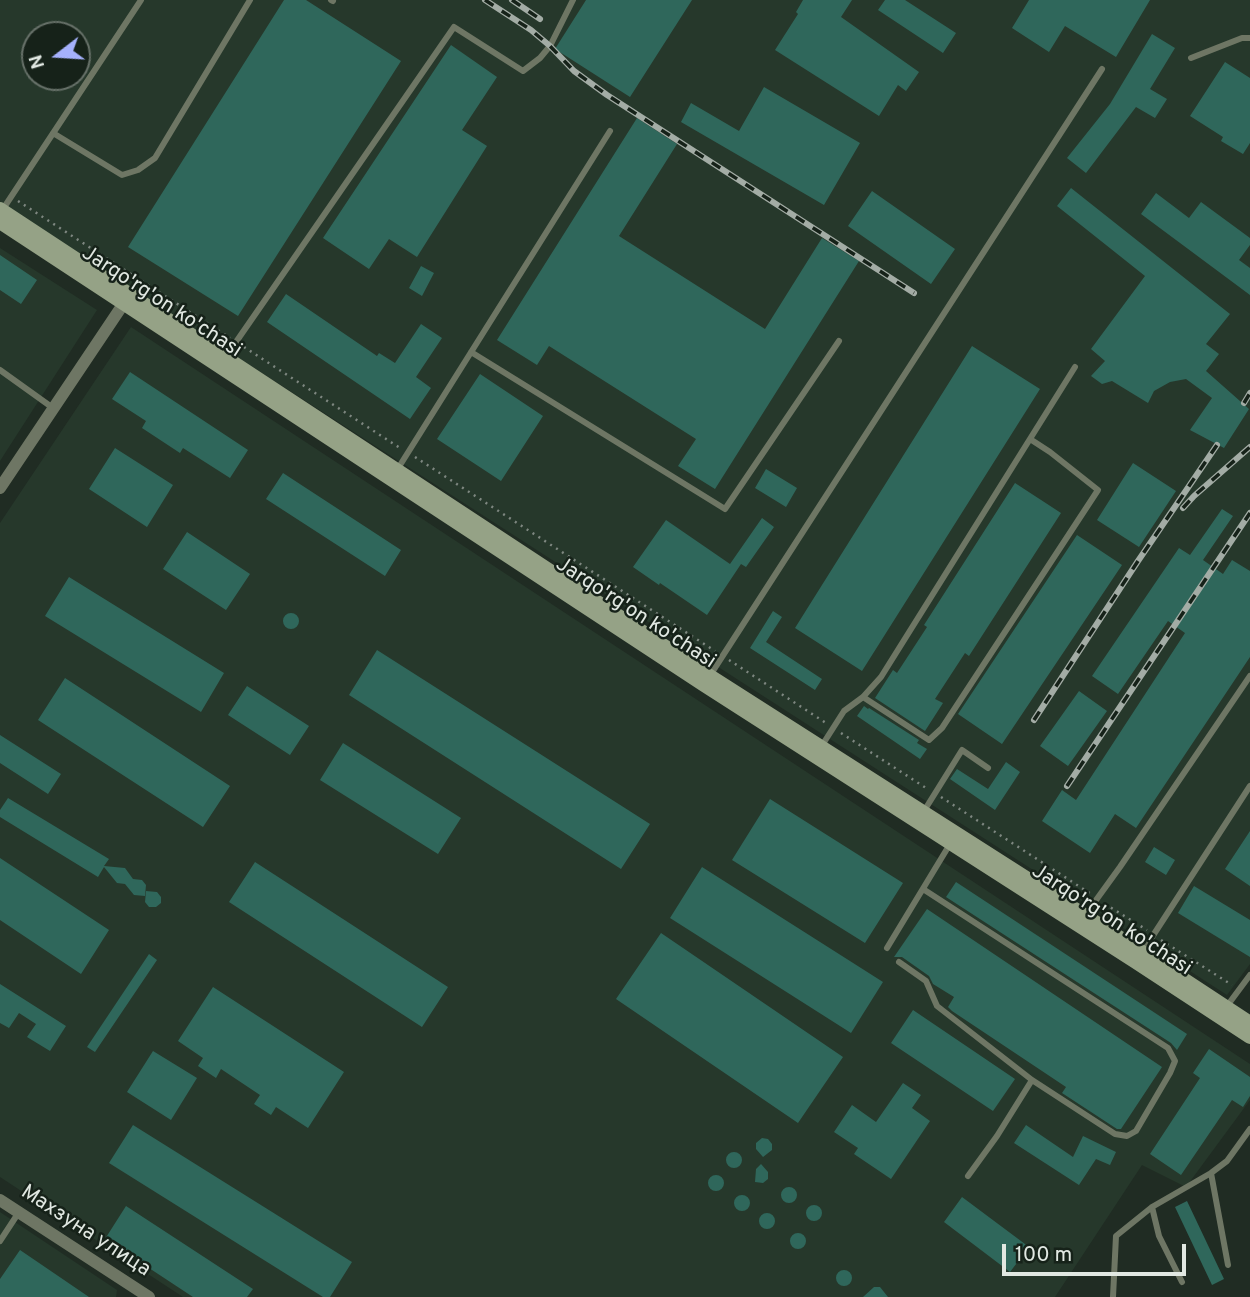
<!DOCTYPE html>
<meta charset="utf-8">
<style>
body{margin:0}
#map{position:relative;width:1250px;height:1297px;overflow:hidden;background:#202c23;font-family:Overpass,sans-serif}
canvas{display:block}
.north{position:absolute;left:21px;top:21px;width:70px;height:70px;box-sizing:border-box;background:#162219;border:2px solid #677169;border-radius:50%;rotate:253deg;font-size:19px;font-weight:700;line-height:28px;text-align:center;color:#e1e8e2}
.north::after{content:'';display:block;margin:auto;width:24px;height:32px;background:#a5b1fc;clip-path:polygon(50% 0,100% 100%,50% 72%,0 100%)}
.scale{position:absolute;left:1002px;top:1244px;width:184px;height:32px;box-sizing:border-box;border:4px solid #e1e8e2;border-top:0;padding-left:9px;font-size:21px;line-height:24px;white-space:nowrap;color:#e1e8e2;-webkit-text-stroke:5px #162219;paint-order:stroke}
</style>
<div id="map">
<canvas width="1250" height="1297"></canvas>
<div class="north">N</div>
<div class="scale">100 m</div>
</div>
<script>
const context = document.querySelector('canvas').getContext('2d');
context.lineJoin = 'round';
function fill(path, color) { context.fillStyle = color; context.fill(path, 'evenodd'); }
const toPath = rows => new Path2D(rows.map(r => 'M' + r).join(''));
function strokePath(path, color, width, dash) { context.strokeStyle = color; context.lineWidth = width; context.lineCap = dash ? 'butt' : 'round'; context.setLineDash(dash || []); context.stroke(path); }
function write(font, color, halo, rows, align = 'center') {
  context.font = font + ' Overpass,sans-serif'; context.lineWidth = 5; context.setLineDash([]); context.textBaseline = 'middle'; context.strokeStyle = halo; context.fillStyle = color; for (const [text, x, y, turn = 0] of rows) {
    context.save(); context.translate(x, y); context.rotate((+turn || 0) * Math.PI / 180); context.textAlign = isNaN(turn) ? turn : align; if (halo) context.strokeText(text, 0, 0); context.fillText(text, 0, 0); context.restore();
  }
}
const built = toPath([
 [0,0,1250,0,1250,964,1227,995,0,204],
 [35,35,77,35,77,77,35,77],
 [0,248,97,310,0,461],
 [131,327,1250,1064,1250,1100,1186,1187,1142,1165,1055,1297,183,1297,0,1177,0,523],
 [0,1212,117,1290,116,1297,0,1297]
]);
const building = toPath([
 [284,0,306,0,401,61,238,316,128,247],
 [586,0,692,0,630,97,555,49],
 [803,0,852,0,841,17,919,72,906,91,898,85,879,116,775,50,798,14,796,12],
 [885,0,905,0,956,33,943,53,878,10],
 [1029,0,1150,0,1116,57,1065,26,1049,52,1012,28],
 [1152,34,1175,48,1150,89,1167,99,1155,118,1136,107,1086,173,1067,158,1110,104],
 [451,45,497,77,462,130,487,146,417,257,389,239,369,269,323,238],
 [1225,62,1250,78,1250,143,1243,154,1221,141,1223,137,1190,116],
 [764,87,860,143,824,205,681,122,691,103,739,131],
 [637,118,677,144,619,236,765,329,822,238,859,261,715,489,678,466,696,439,549,346,537,365,497,340],
 [1071,188,1230,314,1206,344,1219,354,1206,371,1249,409,1224,448,1190,430,1212,398,1186,379,1170,382,1154,391,1148,403,1112,381,1102,384,1091,376,1105,361,1091,349,1145,276,1057,206],
 [872,191,955,249,931,284,848,226],
 [1156,193,1189,218,1201,202,1250,238,1250,245,1239,260,1250,268,1250,295,1141,214],
 [0,255,37,280,21,304,0,290],
 [421,266,434,273,422,296,409,288],
 [286,294,377,356,379,353,395,363,421,324,442,338,416,377,431,388,410,419,267,322],
 [972,346,1040,389,862,671,795,628],
 [130,372,248,450,230,478,183,448,180,453,142,428,146,421,112,399],
 [480,374,543,416,501,481,437,439],
 [115,448,173,485,147,527,89,489],
 [1133,463,1176,491,1139,547,1097,520],
 [766,469,797,488,786,507,755,488],
 [283,473,401,550,385,576,266,499],
 [1015,483,1061,513,969,656,965,653,935,699,943,703,925,731,875,698,893,670,897,673,927,627,924,625],
 [1222,509,1233,516,1203,560,1223,574,1232,560,1250,571,1250,657,1136,828,1115,814,1090,853,1042,821,1062,790,1076,800,1185,633,1168,621,1118,694,1092,676,1179,548,1190,555],
 [762,518,774,527,746,567,741,564,707,615,660,583,659,585,633,567,666,520,730,564],
 [187,532,250,574,226,610,163,569],
 [1077,535,1122,565,1002,744,958,714],
 [69,577,224,673,201,712,45,616],
 [773,611,782,617,766,642,822,679,815,690,750,648],
 '283 621a8 8 0 1 1 16 0a8 8 0 1 1-16 0Z',
 [377,650,650,824,621,869,349,695],
 [65,678,230,786,203,827,38,720],
 [247,686,309,726,290,755,228,715],
 [1079,691,1107,711,1068,766,1040,746],
 [864,706,868,709,869,708,919,740,917,743,927,749,920,759,857,716],
 [0,735,61,774,48,794,0,763],
 [343,743,461,818,438,854,320,780],
 [1006,762,1020,772,995,810,950,779,957,769,988,789],
 [8,798,109,859,104,866,125,868,133,879,142,880,146,885,145,896,134,895,125,884,117,883,104,867,98,877,0,817,0,810],
 [770,799,903,883,865,943,732,860],
 [1250,831,1250,886,1225,869],
 [1154,847,1175,860,1166,875,1145,862],
 [0,858,109,930,81,974,0,920],
 [255,862,448,987,422,1027,229,902],
 [702,867,883,982,851,1033,670,918],
 [956,882,1187,1034,1177,1050,1171,1043,946,897],
 [1194,886,1250,920,1250,957,1178,913],
 [146,891,157,892,161,897,161,903,156,907,149,907,145,902],
 [927,909,1162,1067,1121,1129,1117,1129,1062,1093,1066,1087,952,1011,948,1007,954,997,933,984,929,976,902,957,894,957],
 [661,933,843,1057,798,1123,616,999],
 [149,954,157,960,95,1052,87,1047],
 [0,984,66,1026,50,1051,27,1037,36,1024,19,1013,9,1028,0,1023],
 [213,987,344,1072,308,1128,276,1107,271,1115,254,1104,260,1095,221,1069,216,1078,198,1066,203,1058,178,1041],
 [913,1010,1015,1079,993,1111,891,1043],
 [1209,1049,1250,1077,1250,1096,1243,1107,1232,1100,1181,1175,1150,1154,1200,1078,1193,1073],
 [153,1051,197,1078,171,1120,127,1092],
 [903,1083,921,1095,912,1108,930,1121,891,1179,854,1154,858,1148,834,1132,852,1105,876,1122],
 [133,1125,352,1262,330,1297,323,1297,109,1163],
 [1026,1125,1073,1157,1083,1136,1116,1152,1110,1165,1096,1159,1079,1185,1014,1143],
 [762,1138,768,1139,772,1144,772,1150,763,1157,756,1149,756,1143],
 '726 1160a8 8 0 1 1 16 0a8 8 0 1 1-16 0Z',
 [761,1164,768,1172,768,1179,763,1183,755,1182,756,1169],
 '708 1183a8 8 0 1 1 16 0a8 8 0 1 1-16 0Z',
 '781 1195a8 8 0 1 1 16 0a8 8 0 1 1-16 0Z',
 '734 1203a8 8 0 1 1 16 0a8 8 0 1 1-16 0Z',
 [962,1197,1029,1247,1010,1272,944,1222],
 [1187,1201,1224,1279,1212,1285,1175,1207],
 '806 1213a8 8 0 1 1 16 0a8 8 0 1 1-16 0Z',
 [126,1206,253,1289,247,1297,193,1297,105,1239],
 '759 1221a8 8 0 1 1 16 0a8 8 0 1 1-16 0Z',
 '790 1241a8 8 0 1 1 16 0a8 8 0 1 1-16 0Z',
 [20,1250,89,1297,0,1297,0,1279],
 '836 1278a8 8 0 1 1 16 0a8 8 0 1 1-16 0Z',
 [874,1287,880,1287,888,1297,863,1297]
]);
const path = toPath([
 [18,201,230,338],
 [244,347,400,448],
 [415,457,715,651],
 [729,660,826,723],
 [841,733,926,788],
 [941,797,1091,894],
 [1105,904,1147,930],
 [1161,940,1232,985]
]);
const lane = toPath([
 [331,0,333,1],
 [1191,58,1242,38,1250,38],
 [53,133,122,175,138,170,155,158,250,0],
 [3,209,141,0],
 [471,352,725,509,839,341],
 [227,358,236,342,454,27,523,71,540,58,550,46,573,0],
 [0,370,53,408],
 [397,470,610,131],
 [709,677,1102,69],
 [863,697,929,740,942,728,1098,490,1050,452,1030,439],
 [821,747,844,711,863,697,881,677,1075,367],
 [924,811,962,750,988,768],
 [1086,914,1120,867,1250,676],
 [887,948,950,844],
 [1143,951,1250,786],
 [899,962,926,981,937,1006,1032,1080,1115,1134,1127,1136,1136,1131,1170,1073,1175,1061,1168,1048,923,889],
 [1227,1006,1250,975],
 [1211,1173,1228,1265],
 [968,1176,997,1136,1032,1080],
 [1152,1207,1159,1236,1182,1282],
 [0,1241,19,1212],
 [1113,1297,1116,1236,1152,1207,1211,1173,1227,1161,1250,1129]
]);
const street = toPath([
 [0,488,124,303],
 [0,1200,149,1297]
]);
const secondary = toPath([
 [0,209,710,676,1142,952,1250,1023],
 [0,222,704,685,1136,962,1250,1037]
]);
const rail = toPath([
 [485,0,531,30,550,46,574,71,607,95,914,293],
 [512,0,540,19],
 [1244,403,1250,393],
 [1183,508,1194,496,1250,447],
 [1034,720,1138,561,1217,445],
 [1067,786,1250,513]
]);
const streetNames = [
 ["Jarqo'rg'on ko'chasi",161,303,33],
 ["Jarqo'rg'on ko'chasi",635,614,33],
 ["Jarqo'rg'on ko'chasi",1111,921,33],
 ["Махзуна улица",85,1232,33]
];
fill(built, '#26382b');
fill(building, '#2f675b');
strokePath(path, '#7e8780', 2.5, [2, 5]);
strokePath(lane, '#6e7664', 6);
strokePath(street, '#6e7664', 12);
strokePath(secondary, '#95a286', 14);
strokePath(rail, '#a3aca5', 6);
strokePath(rail, '#162219', 3.5, [10]);
write('21px', '#e1e8e2', '#162219', streetNames);
</script>
